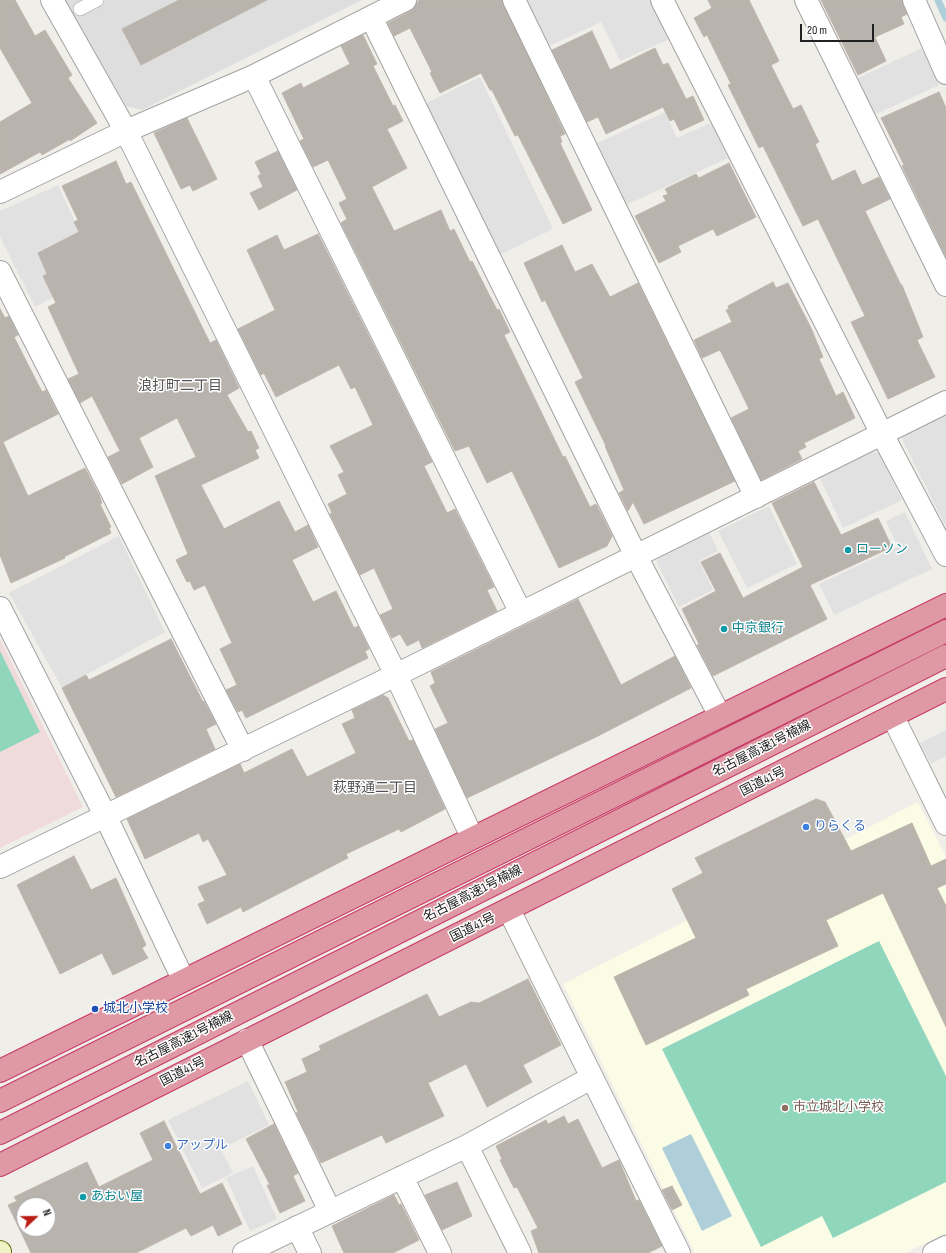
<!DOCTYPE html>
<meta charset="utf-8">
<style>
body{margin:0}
#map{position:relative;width:946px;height:1253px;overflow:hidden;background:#f0eee9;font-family:"Sofia Sans Condensed",sans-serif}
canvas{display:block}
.north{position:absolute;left:16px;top:1197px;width:40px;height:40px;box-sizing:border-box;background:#fff;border:1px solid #a6a6a6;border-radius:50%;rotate:68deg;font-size:11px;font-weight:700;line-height:16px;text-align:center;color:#212121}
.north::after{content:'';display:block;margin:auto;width:14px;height:18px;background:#bc1c16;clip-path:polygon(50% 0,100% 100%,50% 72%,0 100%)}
.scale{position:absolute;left:800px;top:24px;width:74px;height:18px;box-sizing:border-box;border:2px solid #212121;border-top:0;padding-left:5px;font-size:12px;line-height:14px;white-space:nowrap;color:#212121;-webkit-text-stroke:3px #fff;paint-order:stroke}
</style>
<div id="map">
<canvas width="946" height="1253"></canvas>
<div class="north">N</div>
<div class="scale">20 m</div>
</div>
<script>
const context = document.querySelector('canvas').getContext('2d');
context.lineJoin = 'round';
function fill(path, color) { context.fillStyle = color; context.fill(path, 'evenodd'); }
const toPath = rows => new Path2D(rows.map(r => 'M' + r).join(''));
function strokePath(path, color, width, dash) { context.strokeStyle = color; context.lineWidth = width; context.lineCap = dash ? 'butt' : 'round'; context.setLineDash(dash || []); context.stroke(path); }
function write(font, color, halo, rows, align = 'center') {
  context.font = font + ' "Sofia Sans Condensed","Noto Sans JP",sans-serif'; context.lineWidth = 3; context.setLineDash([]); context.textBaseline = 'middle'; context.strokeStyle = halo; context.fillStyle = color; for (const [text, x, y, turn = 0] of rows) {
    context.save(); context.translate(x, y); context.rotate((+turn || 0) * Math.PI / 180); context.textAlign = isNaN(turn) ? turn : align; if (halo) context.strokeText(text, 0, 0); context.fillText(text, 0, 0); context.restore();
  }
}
const residential = toPath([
 [65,0,362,0,142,110,126,106]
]);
const commercial = toPath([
 [0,639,83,807,0,848]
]);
const education = toPath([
 [918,802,946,857,946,1233,905,1253,695,1253,563,984]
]);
const pitch = toPath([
 [0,651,40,732,0,752],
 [879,941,946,1076,946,1182,833,1238,822,1216,761,1247,662,1049]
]);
const parking = toPath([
 [525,0,652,0,670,39,620,61,601,22,547,47],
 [922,48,939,85,874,115,856,79],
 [480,77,553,229,499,255,426,103],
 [665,112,677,138,711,123,728,158,626,205,597,143],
 [58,185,99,273,35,307,0,237,0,211],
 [946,408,946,527,902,439,907,427],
 [868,451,879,453,902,500,843,528,818,474],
 [769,506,797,564,747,588,718,531],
 [905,512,932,569,834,615,819,584,898,547,886,521],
 [708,530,718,551,699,561,713,590,679,607,657,563,660,554],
 [119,536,165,632,62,688,9,593],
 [946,730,946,756,931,764,920,743],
 [248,1081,269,1125,221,1149,233,1173,202,1188,168,1120],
 [253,1166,277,1219,250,1231,226,1178]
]);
const water = toPath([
 [691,1134,732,1216,702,1231,662,1148]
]);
const stream = toPath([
 [938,0,946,18]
]);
const building = toPath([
 [0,0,15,0,35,36,45,30,72,75,68,78,97,123,70,141,70,139,42,155,40,152,0,174,0,122,32,103,0,48,0,0],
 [179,0,267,0,141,65,122,29,179,0],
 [419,0,502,0,565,134,560,136,562,142,560,143,592,210,563,224,518,135,515,136,492,90,490,90,481,73,440,93,430,73,432,72,410,28,394,36,388,23,411,11,419,0],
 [708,0,749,0,779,61,771,65,793,109,801,105,819,142,815,144,832,181,855,170,862,185,879,177,890,199,865,211,901,285,902,285,923,337,917,340,935,377,888,399,851,322,865,316,818,219,803,226,763,146,759,148,728,85,731,84,707,35,704,37,694,18,712,8,708,0],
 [821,0,902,0,907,14,901,17,904,24,875,37,886,61,858,75,821,0],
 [592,31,610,70,655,48,663,65,668,63,686,99,693,96,704,120,680,131,674,119,670,121,663,107,606,134,598,117,587,122,552,50,592,31],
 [363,35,377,64,373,66,393,106,395,105,403,121,387,129,407,168,372,187,394,231,441,210,450,231,454,229,470,262,472,261,497,310,499,309,510,332,504,335,563,457,565,456,590,507,596,504,612,536,607,546,559,568,512,471,487,483,469,446,455,451,341,223,347,219,339,203,347,199,328,160,313,167,300,141,304,139,282,93,301,83,303,88,350,64,341,46,363,35],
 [939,92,946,108,946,257,902,166,904,165,881,118,939,92],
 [187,118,217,179,193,191,190,185,181,189,154,133,187,118],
 [278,151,297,190,259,210,250,193,263,187,258,176,261,174,255,162,278,151],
 [116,161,126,184,131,182,210,343,216,340,239,388,227,395,248,432,251,431,259,448,255,450,259,458,201,485,224,529,279,501,295,532,308,525,318,547,292,560,313,602,336,591,354,628,358,626,369,649,365,651,368,658,246,718,242,710,238,712,226,690,237,685,220,649,232,643,205,585,194,590,190,581,187,582,176,560,188,554,155,476,196,457,177,418,139,438,153,467,122,484,108,457,120,451,92,396,80,403,68,379,79,374,48,307,56,303,43,276,47,274,38,253,79,232,74,222,78,220,62,186,116,161],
 [729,163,756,217,717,236,713,229,678,246,681,252,659,263,635,216,666,201,663,196,668,194,665,189,696,174,699,178,729,163],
 [318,234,432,462,424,466,447,513,455,509,494,587,487,590,497,611,422,648,419,640,407,646,400,634,392,638,380,615,393,609,374,568,360,575,330,514,332,513,328,504,347,494,338,475,344,472,330,446,373,425,355,387,351,389,339,365,276,397,264,373,261,375,238,329,275,310,247,250,277,235,284,250,318,234],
 [562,245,575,272,592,264,610,297,638,283,735,481,644,524,633,502,628,511,619,493,624,490,605,446,606,446,575,382,583,378,545,300,542,302,524,263,562,245],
 [773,282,776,288,788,283,811,328,823,357,819,359,836,396,843,392,855,418,804,443,806,447,798,451,802,459,761,480,731,418,749,409,736,382,720,350,702,358,694,340,732,322,726,310,729,309,728,306,773,282],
 [0,309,5,318,9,316,18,335,14,337,42,392,46,390,58,414,3,442,28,496,85,468,99,495,102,503,100,504,111,527,109,528,111,533,64,557,65,558,11,583,0,555,0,309],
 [814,482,841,535,878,518,892,547,810,585,827,619,713,676,697,645,699,644,682,609,716,591,701,562,720,553,743,598,803,567,772,503,814,482],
 [578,599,621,685,675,656,691,688,598,736,467,798,435,729,448,723,430,686,435,683,431,672,578,599],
 [171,639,203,702,204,701,216,724,206,729,215,749,116,797,62,688,86,675,89,680,171,639],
 [383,695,388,698,409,741,413,740,445,809,401,832,399,829,346,854,348,858,243,912,241,907,207,924,198,904,205,901,198,887,227,875,208,839,203,842,199,833,145,859,127,819,240,764,244,773,292,749,307,777,356,753,342,724,355,718,352,710,383,695],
 [816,799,825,802,851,851,912,823,931,866,946,859,946,884,937,888,946,906,946,1027,883,893,826,920,838,946,746,989,749,995,646,1045,614,977,696,938,672,889,703,873,695,858,816,799],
 [74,856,91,890,116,878,146,945,142,948,148,958,113,975,102,953,60,974,17,885,74,856],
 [528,979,561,1045,523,1065,532,1082,487,1107,466,1064,428,1083,444,1116,386,1143,382,1135,321,1163,296,1113,298,1112,285,1082,307,1072,302,1059,321,1050,319,1046,427,994,439,1017,471,1002,479,1003,528,979],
 [564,1116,568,1124,578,1119,602,1168,619,1160,636,1201,639,1200,662,1246,648,1253,539,1253,531,1231,538,1228,517,1187,514,1188,500,1160,502,1159,496,1146,546,1120,548,1124,564,1116],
 [164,1121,200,1194,222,1183,242,1224,218,1236,213,1225,191,1236,186,1228,136,1253,31,1253,8,1205,17,1201,14,1197,87,1162,99,1187,153,1160,140,1133,164,1121],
 [24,1205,48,1205,48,1229,24,1229,24,1205],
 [274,1124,298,1173,293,1176,305,1201,280,1213,267,1185,270,1185,246,1139,274,1124],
 [457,1182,472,1216,442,1230,425,1195,457,1182],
 [672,1186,682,1205,672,1210,662,1190,672,1186],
 [394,1195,399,1205,401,1204,419,1240,393,1253,344,1253,332,1226,394,1195]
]);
const lane = toPath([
 [80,9,97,0]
]);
const street = toPath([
 [52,0,126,131,396,675,472,837],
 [514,0,756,497],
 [662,0,882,434,946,555],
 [806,0,946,285],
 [914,0,946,73],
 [371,17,636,556,720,716],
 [254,76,521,613],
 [0,192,126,131,254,76,405,0],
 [0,272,243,750],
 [0,608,105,815,183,979],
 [893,717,946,824],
 [0,867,396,675,946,402],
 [509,910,679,1253],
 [247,1040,330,1211],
 [467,1146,520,1253],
 [402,1177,440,1253],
 [297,1227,310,1253],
 [244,1253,467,1146,591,1078],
 [934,1253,946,1247]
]);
const secondary = toPath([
 [0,1252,0,1253]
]);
const highway = toPath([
 [0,1071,946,605],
 [0,1101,946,631],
 [0,1133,946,656],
 [0,1165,946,689]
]);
const markers = [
 [848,550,4,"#0f9aa8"],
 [724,629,4,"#0f9aa8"],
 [806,827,4,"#3f7fe0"],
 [95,1009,4,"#1a4fb4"],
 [785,1108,4,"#8d6e63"],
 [168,1146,4,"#3f7fe0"],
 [83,1197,4,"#0f9aa8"]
];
const cultureNames = [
 ["ローソン",856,550],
 ["中京銀行",732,629],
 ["あおい屋",91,1197]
];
const streetNames = [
 ["名古屋高速1号楠線",762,749,-27],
 ["国道41号",763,782,-27],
 ["名古屋高速1号楠線",473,894,-27],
 ["国道41号",473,928,-26],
 ["名古屋高速1号楠線",184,1040,-27],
 ["国道41号",183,1072,-27]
];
const shopNames = [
 ["りらくる",814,827],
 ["アップル",176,1146]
];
const transitNames = [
 ["城北小学校",103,1009]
];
const educationNames = [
 ["市立城北小学校",793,1108]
];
const neighbourhoodNames = [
 ["浪打町二丁目",180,386],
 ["萩野通二丁目",375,788]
];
fill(residential, '#dfdede');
fill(commercial, '#efdcda');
fill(education, '#fbfce6');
fill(pitch, '#90d6bd');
fill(parking, '#e1e1e1');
fill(water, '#aeced9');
strokePath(stream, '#aeced9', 7);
fill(building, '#b9b3ae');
strokePath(building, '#c0b6ac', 1);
strokePath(lane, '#a2a2a2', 14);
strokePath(street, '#a2a2a2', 24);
strokePath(secondary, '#616e11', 24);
strokePath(highway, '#c93b67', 24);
strokePath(lane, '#fff', 13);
strokePath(street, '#fff', 22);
strokePath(secondary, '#eff3c3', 22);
strokePath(highway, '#de99a4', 22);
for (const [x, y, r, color] of markers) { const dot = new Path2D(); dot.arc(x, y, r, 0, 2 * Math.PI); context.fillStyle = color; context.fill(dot); strokePath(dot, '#fff', 1.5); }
write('13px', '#0d838f', '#fff', cultureNames, 'left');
write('13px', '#212121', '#fff', streetNames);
write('13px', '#366cbe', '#fff', shopNames, 'left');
write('13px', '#164399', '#fff', transitNames, 'left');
write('13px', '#785e54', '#fff', educationNames, 'left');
write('14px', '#545454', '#fff', neighbourhoodNames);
</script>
